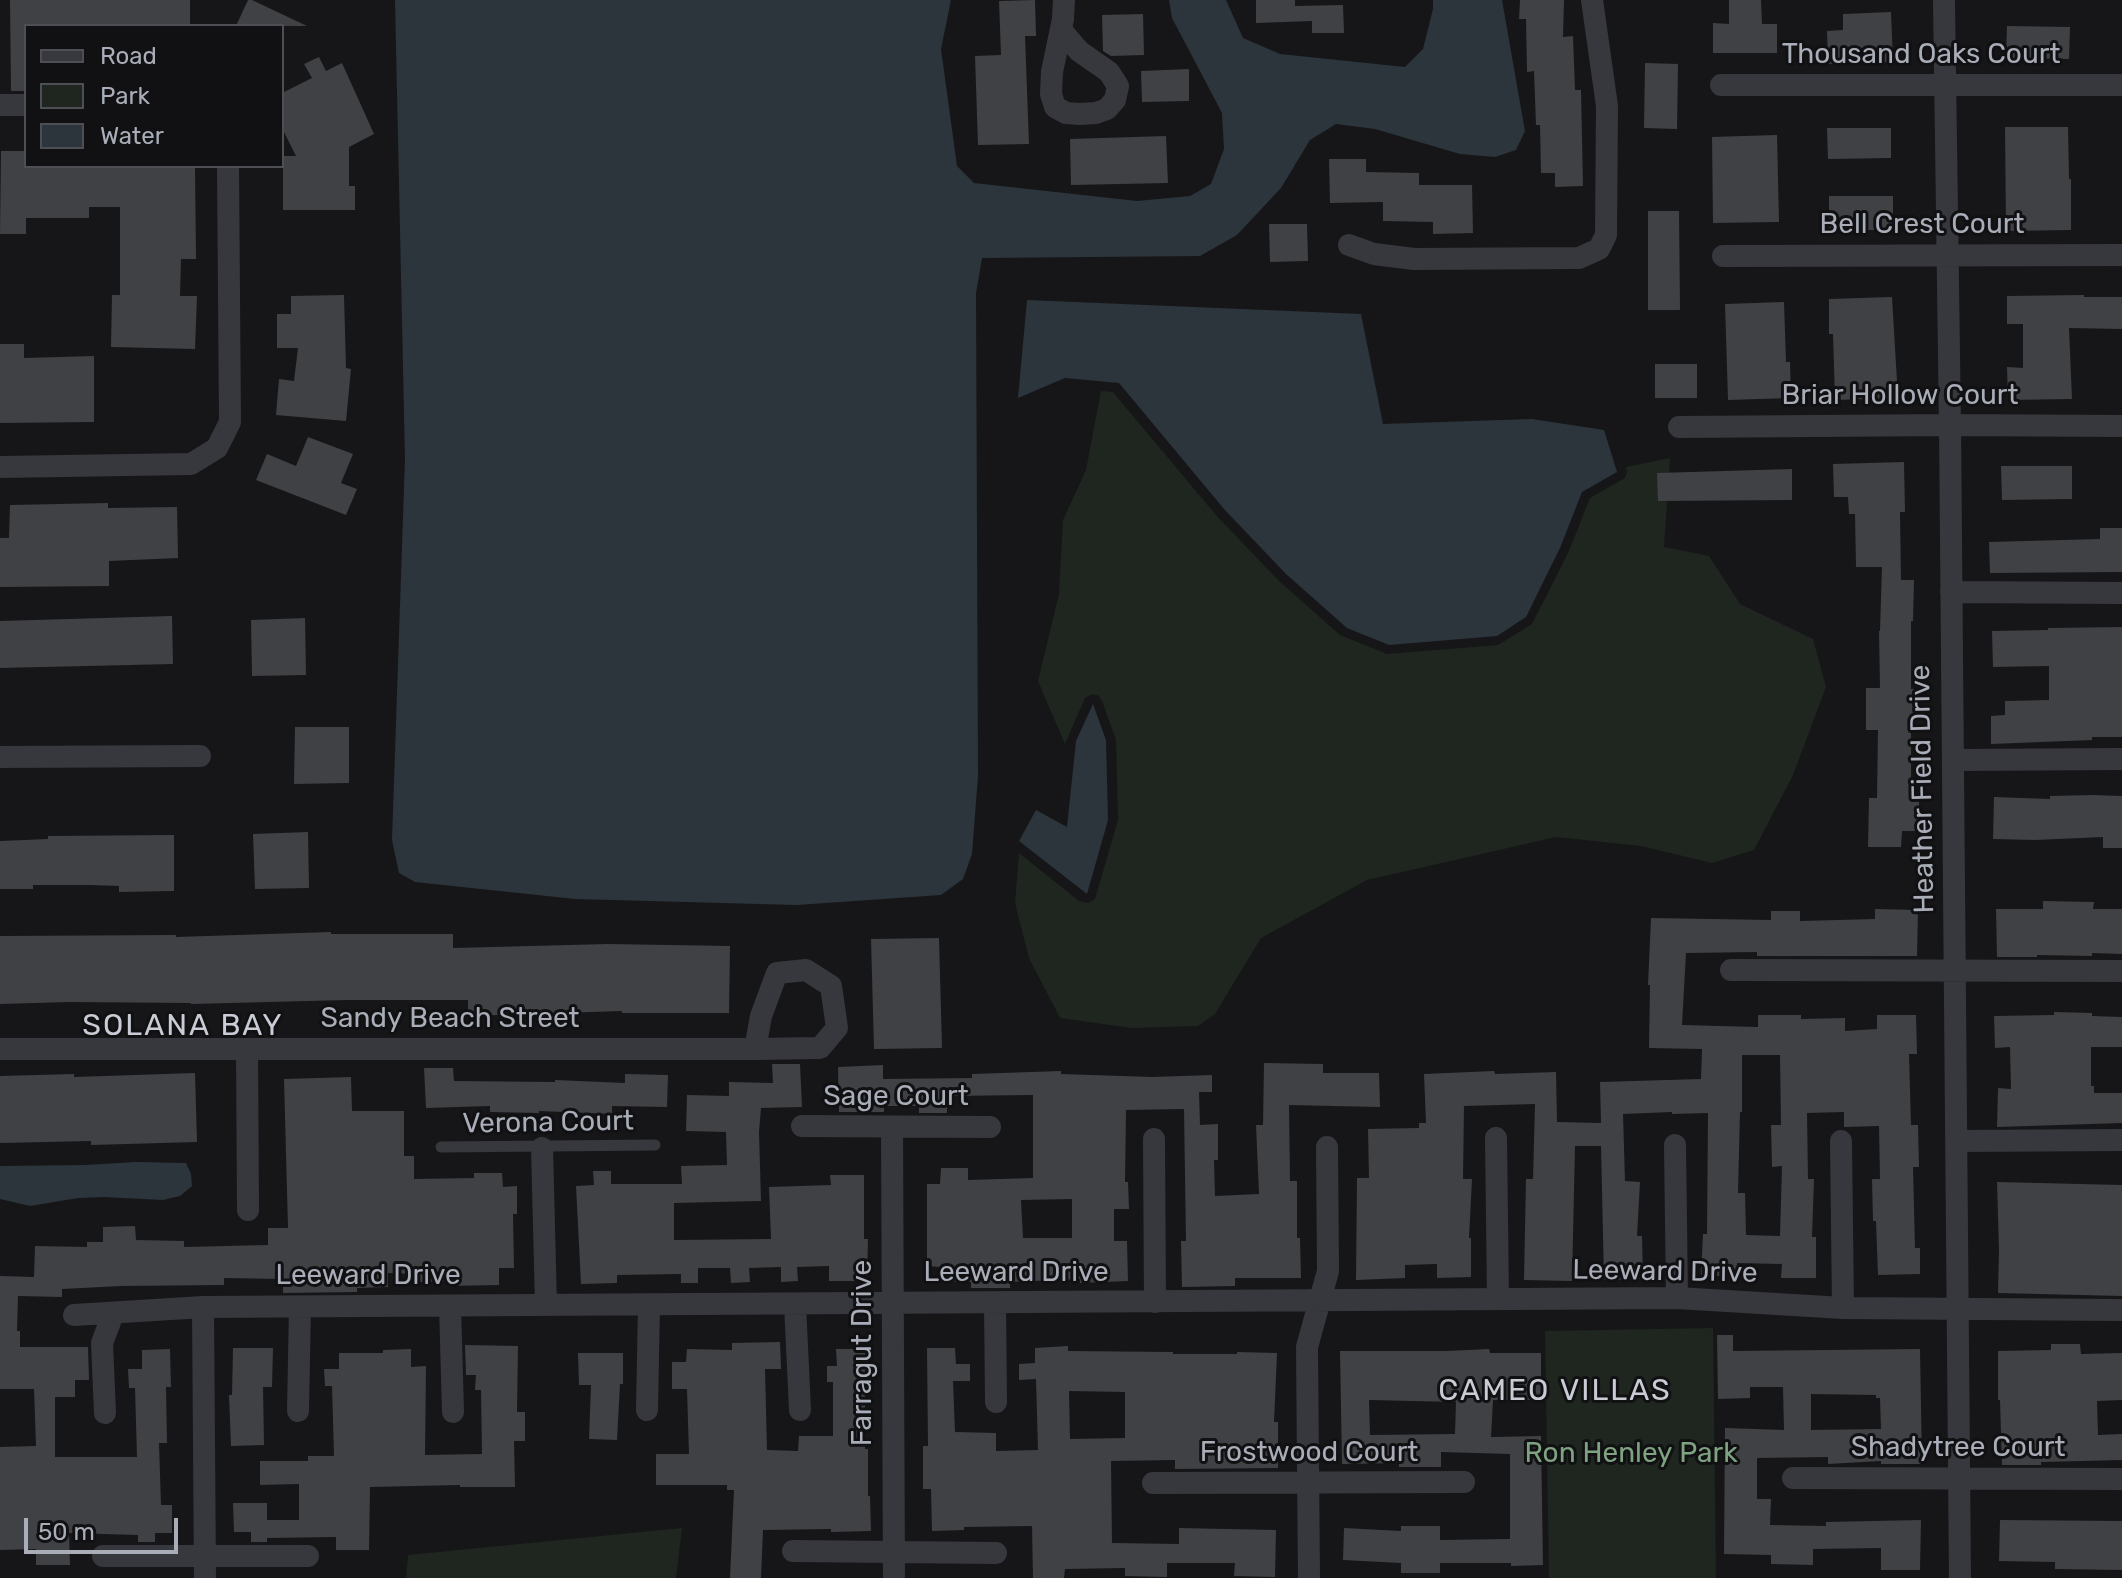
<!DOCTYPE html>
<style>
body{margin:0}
#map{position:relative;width:2122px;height:1578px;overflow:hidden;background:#161618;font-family:Rubik,sans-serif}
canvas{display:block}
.legend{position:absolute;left:24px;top:24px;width:260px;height:144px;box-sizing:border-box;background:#111113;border:2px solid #4d4f55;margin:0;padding:10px 14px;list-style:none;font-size:24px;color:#a8adb8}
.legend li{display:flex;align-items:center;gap:16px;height:40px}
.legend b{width:40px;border:2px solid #4d4f55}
.scale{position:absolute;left:24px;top:1518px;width:154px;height:36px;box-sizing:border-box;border:4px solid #a8adb8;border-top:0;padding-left:10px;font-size:24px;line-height:28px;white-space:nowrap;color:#a8adb8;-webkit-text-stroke:6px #111113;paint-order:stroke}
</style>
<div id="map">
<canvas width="2122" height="1578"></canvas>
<ul class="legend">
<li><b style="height:10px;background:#37383d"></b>Road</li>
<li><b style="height:22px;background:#1e261f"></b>Park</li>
<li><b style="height:22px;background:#2c353c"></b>Water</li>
</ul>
<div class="scale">50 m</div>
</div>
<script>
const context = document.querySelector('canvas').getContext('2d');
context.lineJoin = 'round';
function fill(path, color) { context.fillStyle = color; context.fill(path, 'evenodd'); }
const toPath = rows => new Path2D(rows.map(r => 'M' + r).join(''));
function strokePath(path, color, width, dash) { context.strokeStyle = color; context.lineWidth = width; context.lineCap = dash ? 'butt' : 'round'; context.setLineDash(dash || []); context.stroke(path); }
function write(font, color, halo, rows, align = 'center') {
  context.font = font + ' Rubik,sans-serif'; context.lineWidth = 6; context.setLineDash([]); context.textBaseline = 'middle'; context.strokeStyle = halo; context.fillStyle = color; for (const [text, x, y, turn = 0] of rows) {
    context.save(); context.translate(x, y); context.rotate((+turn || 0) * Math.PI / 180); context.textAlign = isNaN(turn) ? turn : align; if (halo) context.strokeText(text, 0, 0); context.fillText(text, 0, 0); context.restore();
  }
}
const green = toPath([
 [1101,391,1113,392,1216,515,1279,581,1340,635,1387,654,1498,645,1532,624,1569,551,1590,498,1625,478,1627,473,1626,467,1670,458,1664,547,1709,556,1740,604,1813,639,1826,687,1793,775,1754,850,1712,863,1641,846,1556,837,1367,880,1261,938,1215,1014,1198,1026,1132,1028,1060,1018,1029,958,1015,903,1019,853,1079,901,1088,903,1095,899,1118,820,1116,740,1102,701,1099,696,1093,694,1085,698,1065,744,1038,681,1059,594,1063,520,1086,470],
 [1713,1328,1716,1578,1549,1578,1545,1331],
 [682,1528,676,1578,406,1578,408,1555]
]);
const water = toPath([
 [395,0,951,0,941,49,957,166,974,183,1137,201,1190,196,1211,184,1224,149,1222,113,1172,18,1169,0,1226,0,1243,38,1280,54,1405,67,1423,49,1433,9,1433,0,1502,0,1525,131,1516,150,1495,157,1460,154,1375,129,1336,124,1310,140,1281,188,1237,235,1200,256,982,258,976,293,978,776,972,854,963,879,941,895,797,905,575,899,415,882,399,873,392,840,405,459],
 [1027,300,1361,314,1383,424,1532,419,1604,430,1617,472,1582,492,1560,548,1526,617,1497,636,1389,645,1347,628,1286,574,1224,509,1119,383,1065,378,1018,398],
 [1093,704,1106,740,1108,820,1087,894,1019,841,1036,810,1067,827,1076,741],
 [136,1162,186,1163,191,1174,192,1186,180,1196,163,1200,104,1197,78,1198,30,1206,0,1199,0,1166,86,1165]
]);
const building = toPath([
 [10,0,190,0,190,26,26,26,26,91,11,91],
 [248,0,252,0,307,26,236,26],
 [1035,0,1036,36,1025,36,1029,144,978,145,975,56,1001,55,999,1],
 [1256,0,1295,0,1295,6,1343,5,1344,33,1312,33,1312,21,1256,23],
 [1520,0,1564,0,1563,37,1573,36,1575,90,1581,90,1583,186,1555,187,1555,173,1541,173,1540,125,1536,125,1534,71,1527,72,1526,19,1519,19],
 [1729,0,1761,0,1762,24,1777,24,1777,53,1713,53,1713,23,1729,24],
 [1891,12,1893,62,1828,64,1827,31,1843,30,1843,14],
 [1143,14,1144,55,1111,56,1103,51,1102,15],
 [2007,26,2070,27,2069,59,2006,58],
 [319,57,326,71,342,63,374,134,349,147,349,186,355,186,355,210,283,210,283,156,296,156,282,128,282,93,312,78,304,64],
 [1645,63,1678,64,1677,129,1644,128],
 [1189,69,1189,101,1142,102,1141,71],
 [2005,127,2068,127,2069,179,2071,179,2071,230,2006,231],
 [1827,128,1891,128,1891,158,1828,159],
 [1777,135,1779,222,1713,223,1712,137],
 [1166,136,1168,183,1071,185,1070,139],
 [1,151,26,151,26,166,195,166,196,259,181,259,180,296,197,296,195,349,111,347,112,295,120,295,120,207,89,207,89,218,26,218,26,234,0,234],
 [1329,159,1366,159,1366,172,1419,173,1419,185,1472,185,1473,233,1433,234,1433,222,1383,221,1383,202,1330,203],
 [1829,196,1893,196,1893,230,1829,230],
 [1648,211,1679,211,1680,310,1648,310],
 [1269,224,1307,224,1308,261,1270,262],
 [344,295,346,368,351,369,346,421,276,415,279,379,294,381,298,348,277,348,277,314,291,314,291,296],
 [2084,295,2084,297,2122,297,2122,329,2069,328,2072,399,2008,400,2007,367,2023,368,2023,324,2007,324,2007,296],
 [1892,297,1898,398,1835,400,1833,334,1829,334,1829,299],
 [1784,302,1786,362,1790,362,1791,398,1728,400,1725,304],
 [0,344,24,344,24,358,94,356,94,422,0,423],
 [1655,364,1697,364,1697,398,1655,398],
 [308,437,353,454,341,483,357,489,346,515,256,480,267,454,296,466],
 [1904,462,1905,512,1900,512,1901,580,1914,580,1913,621,1911,621,1911,689,1915,689,1914,731,1911,731,1911,798,1919,798,1919,831,1902,831,1901,847,1868,847,1869,798,1877,798,1878,730,1866,730,1866,688,1880,688,1879,631,1880,631,1882,567,1856,567,1855,514,1849,514,1848,497,1834,497,1833,464],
 [2001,466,2072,466,2072,499,2002,500],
 [1792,469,1792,500,1658,501,1657,473],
 [108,503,108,508,177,507,178,558,109,561,109,586,0,587,0,538,9,538,10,505],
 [2100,528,2122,528,2122,572,1990,573,1989,542,2100,539],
 [172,616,173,664,0,668,0,621],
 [305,618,306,675,252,676,251,620],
 [2122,627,2122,737,2092,737,2092,740,1991,744,1991,716,2005,715,2005,701,2049,700,2049,666,1993,667,1992,631,2048,630,2048,628],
 [295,727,349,727,349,783,294,784],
 [2092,795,2122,796,2122,848,2103,848,2103,837,2035,840,1993,839,1994,797,2050,799,2050,796],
 [308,832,309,888,255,889,253,834],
 [174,835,174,891,119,892,119,886,90,885,33,885,33,889,0,889,0,841,48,839,48,836],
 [2043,901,2094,902,2093,909,2122,909,2122,954,2092,953,2092,956,2037,955,2037,957,1997,957,1996,909,2043,909],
 [1875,909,1918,910,1917,956,1757,956,1757,952,1686,953,1682,1025,1758,1027,1758,1015,1801,1015,1801,1019,1845,1018,1845,1031,1877,1029,1877,1015,1916,1015,1917,1054,1909,1054,1911,1125,1918,1125,1919,1167,1913,1167,1915,1248,1920,1248,1920,1274,1878,1275,1876,1221,1873,1221,1872,1179,1880,1179,1879,1126,1844,1127,1844,1112,1807,1113,1808,1179,1814,1179,1812,1237,1816,1237,1816,1278,1781,1278,1782,1264,1737,1263,1737,1277,1701,1275,1703,1234,1707,1234,1708,1113,1672,1114,1672,1112,1623,1114,1625,1181,1640,1182,1637,1236,1642,1236,1643,1279,1604,1280,1601,1146,1575,1146,1572,1281,1524,1280,1526,1179,1533,1179,1535,1104,1464,1106,1463,1179,1472,1179,1469,1238,1471,1238,1471,1277,1437,1278,1437,1264,1405,1265,1405,1278,1356,1280,1357,1178,1369,1178,1368,1129,1419,1128,1419,1123,1426,1123,1424,1074,1494,1071,1495,1074,1556,1072,1557,1122,1601,1123,1600,1082,1701,1079,1702,1049,1649,1048,1650,985,1648,985,1651,918,1771,920,1771,911,1800,911,1800,921,1875,919],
 [1742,1055,1780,1055,1781,1125,1771,1125,1772,1167,1782,1166,1780,1236,1746,1235,1745,1193,1738,1193,1740,1112,1742,1112],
 [331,932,331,934,453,934,453,948,608,944,730,946,729,1013,622,1013,622,1011,468,1016,468,1000,347,1000,191,1004,191,1003,69,1002,0,1004,0,936,176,935,176,937],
 [939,938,942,1048,874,1049,871,939],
 [2054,1012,2092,1013,2092,1016,2122,1017,2122,1047,2091,1047,2091,1086,2094,1086,2094,1093,2122,1093,2122,1123,1997,1127,1998,1088,2011,1089,2010,1047,1995,1048,1994,1016,2054,1015],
 [1264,1063,1323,1064,1323,1073,1379,1073,1380,1107,1289,1105,1290,1181,1297,1181,1297,1238,1300,1238,1301,1278,1235,1278,1235,1286,1182,1287,1181,1241,1186,1241,1184,1109,1126,1110,1125,1182,1128,1182,1129,1209,1114,1209,1114,1241,1127,1241,1128,1281,1080,1283,1080,1279,1010,1282,1010,1288,971,1288,971,1282,940,1281,940,1267,927,1266,927,1184,940,1184,941,1168,968,1168,968,1180,1033,1178,1033,1095,947,1096,947,1113,919,1113,919,1106,884,1106,884,1112,839,1112,838,1067,883,1065,883,1079,972,1078,972,1074,1061,1071,1061,1074,1152,1077,1212,1075,1212,1092,1199,1092,1200,1125,1218,1124,1218,1160,1214,1160,1215,1196,1259,1194,1256,1125,1263,1125],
 [1072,1199,1072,1238,1023,1238,1021,1200],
 [772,1064,800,1064,802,1107,761,1108,759,1132,761,1201,674,1203,674,1240,771,1239,769,1187,831,1185,830,1175,864,1175,864,1239,868,1239,867,1281,829,1281,829,1266,797,1267,798,1281,781,1282,781,1267,749,1268,750,1282,731,1283,730,1268,698,1268,698,1283,681,1283,681,1274,617,1275,617,1283,581,1284,576,1186,594,1185,593,1171,611,1171,611,1184,682,1184,681,1166,727,1165,726,1132,686,1131,687,1095,729,1096,729,1082,773,1083],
 [424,1068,453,1068,454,1081,555,1082,555,1080,625,1083,625,1074,668,1075,667,1107,612,1106,612,1114,539,1111,539,1113,490,1112,490,1106,426,1108],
 [195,1073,197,1142,91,1145,91,1141,0,1143,0,1076,74,1074,74,1077],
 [351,1077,352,1111,404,1111,404,1156,414,1156,414,1179,474,1178,474,1173,502,1173,503,1187,517,1186,517,1214,513,1214,514,1268,499,1268,499,1285,448,1286,448,1281,418,1282,418,1274,388,1273,388,1287,357,1288,357,1292,283,1293,283,1279,224,1278,224,1285,121,1286,62,1289,62,1297,18,1296,17,1331,20,1331,20,1347,88,1347,89,1380,75,1380,75,1397,55,1397,55,1457,137,1457,135,1388,129,1388,128,1369,142,1369,142,1350,170,1349,171,1387,166,1387,167,1443,159,1443,161,1505,172,1505,172,1533,155,1533,155,1542,138,1542,138,1535,69,1533,70,1565,36,1565,36,1549,0,1550,0,1447,36,1446,34,1389,0,1389,0,1276,34,1277,35,1246,87,1247,87,1242,103,1242,103,1227,135,1226,136,1240,184,1241,184,1247,268,1245,268,1228,288,1228,284,1079],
 [1997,1182,2122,1185,2122,1296,1998,1293,1999,1250],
 [1717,1335,1733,1335,1733,1351,1920,1349,1922,1464,1881,1464,1881,1461,1828,1464,1828,1457,1757,1458,1757,1499,1771,1499,1770,1525,1826,1526,1826,1522,1921,1520,1920,1570,1881,1570,1881,1548,1813,1549,1813,1565,1771,1564,1771,1555,1724,1554,1725,1428,1784,1430,1783,1387,1750,1387,1750,1398,1718,1399],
 [1811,1394,1876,1395,1876,1398,1880,1398,1881,1429,1811,1430],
 [780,1342,781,1369,765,1369,767,1450,798,1451,799,1436,833,1436,833,1382,827,1382,827,1366,837,1366,836,1349,865,1349,865,1449,868,1449,868,1496,870,1496,871,1531,831,1532,831,1529,763,1530,761,1578,730,1578,734,1490,727,1490,727,1485,656,1485,656,1454,689,1454,687,1389,672,1389,672,1362,686,1362,687,1349,732,1350,732,1343],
 [2051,1344,2080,1344,2081,1354,2122,1353,2122,1400,2097,1401,2098,1435,2122,1434,2122,1460,2041,1462,2041,1465,2002,1465,2000,1400,1998,1400,1998,1351,2051,1350],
 [465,1345,518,1346,517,1412,525,1412,525,1441,514,1441,515,1487,460,1487,460,1485,370,1487,369,1550,336,1550,336,1537,267,1538,267,1542,251,1542,251,1532,234,1532,233,1503,267,1503,267,1520,299,1520,299,1484,260,1485,260,1461,308,1461,308,1456,334,1456,332,1386,325,1386,324,1369,339,1369,339,1353,383,1353,383,1350,411,1349,411,1367,426,1366,425,1455,482,1454,481,1390,475,1390,476,1375,466,1375],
 [1068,1346,1068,1351,1173,1352,1173,1354,1237,1354,1237,1352,1277,1353,1274,1422,1278,1422,1278,1468,1175,1469,1175,1460,1111,1461,1112,1543,1179,1544,1179,1528,1276,1530,1275,1577,1234,1576,1235,1563,1167,1563,1167,1577,1125,1576,1125,1568,1065,1569,1064,1578,1033,1578,1032,1526,964,1527,964,1530,932,1531,931,1489,923,1489,923,1446,928,1446,927,1348,955,1348,956,1364,970,1364,970,1381,953,1381,955,1432,996,1433,996,1451,1038,1450,1036,1379,1019,1380,1019,1364,1035,1363,1035,1348],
 [1069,1391,1125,1392,1125,1438,1070,1439],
 [233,1348,273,1348,272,1387,263,1387,264,1445,231,1446,229,1395,232,1395],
 [1489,1349,1490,1353,1541,1353,1541,1400,1493,1400,1491,1437,1541,1436,1543,1565,1511,1566,1511,1563,1440,1563,1440,1573,1401,1573,1401,1563,1343,1560,1344,1528,1401,1531,1401,1526,1440,1526,1440,1540,1510,1539,1510,1454,1441,1452,1441,1467,1399,1467,1399,1463,1342,1464,1340,1351,1446,1351],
 [1369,1400,1456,1402,1455,1434,1370,1435],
 [578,1353,623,1353,623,1384,620,1384,617,1440,589,1439,591,1385,579,1385],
 [2000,1520,2122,1521,2122,1570,2055,1569,2055,1562,1999,1561]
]);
const service = toPath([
 [441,1147,655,1145]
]);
const minor = toPath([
 [1944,0,1950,425,1960,1578],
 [1061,30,1079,51,1109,72,1118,86,1115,100,1107,109,1096,113,1080,114,1066,113,1055,107,1051,94,1052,72,1063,19,1064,0],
 [1721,85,2122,85],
 [0,105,26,105],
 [1349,245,1374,254,1414,259,1579,258,1599,249,1606,235,1607,106,1592,0],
 [1723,256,2122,255],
 [1679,427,1950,425,2122,426],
 [0,467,191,464,217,448,230,422,228,166],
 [1951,592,2122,593],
 [0,757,200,756],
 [1953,760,2122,759],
 [1731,970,2122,971],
 [0,1049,755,1049,820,1048,837,1028,831,986,806,970,777,973,761,1016,755,1049],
 [247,1049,248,1210],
 [802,1126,990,1127],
 [892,1127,894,1578],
 [1496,1138,1498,1299],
 [1154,1139,1155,1302],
 [1841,1141,1843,1308],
 [1957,1141,2122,1140],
 [1675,1145,1677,1298],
 [542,1148,546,1305],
 [995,1303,996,1402],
 [795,1304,800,1410],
 [450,1306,453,1412],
 [203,1307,205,1578],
 [74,1315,203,1307,1677,1298,1843,1308,2122,1310],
 [647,1410,649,1305],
 [298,1411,300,1307],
 [105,1413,102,1343,113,1314],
 [1793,1478,2122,1479],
 [1153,1483,1464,1482],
 [793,1551,996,1553],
 [103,1556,308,1556],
 [1309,1578,1307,1347,1328,1271,1327,1147]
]);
const streetNames = [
 ["Thousand Oaks Court",1921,55],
 ["Bell Crest Court",1922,225],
 ["Briar Hollow Court",1900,396],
 ["Heather Field Drive",1923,789,-91],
 ["Sandy Beach Street",450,1019],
 ["Sage Court",896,1097],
 ["Verona Court",548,1123,-1],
 ["Leeward Drive",1665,1272,1],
 ["Leeward Drive",1016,1273],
 ["Leeward Drive",368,1276],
 ["Farragut Drive",863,1353,-90],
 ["Shadytree Court",1958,1448],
 ["Frostwood Court",1309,1453]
];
const parkNames = [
 ["Ron Henley Park",1631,1454]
];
const neighbourhoodNames = [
 ["SOLANA BAY",183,1026],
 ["CAMEO VILLAS",1555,1391]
];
fill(green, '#1e261f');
fill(water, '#2c353c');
fill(building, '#404145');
strokePath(service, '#37383d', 11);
strokePath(minor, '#37383d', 22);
write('28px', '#a8adb8', '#111113', streetNames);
write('28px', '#7fa381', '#111113', parkNames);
context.letterSpacing = '2px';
write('30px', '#c9ccd4', '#111113', neighbourhoodNames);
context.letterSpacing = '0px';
</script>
